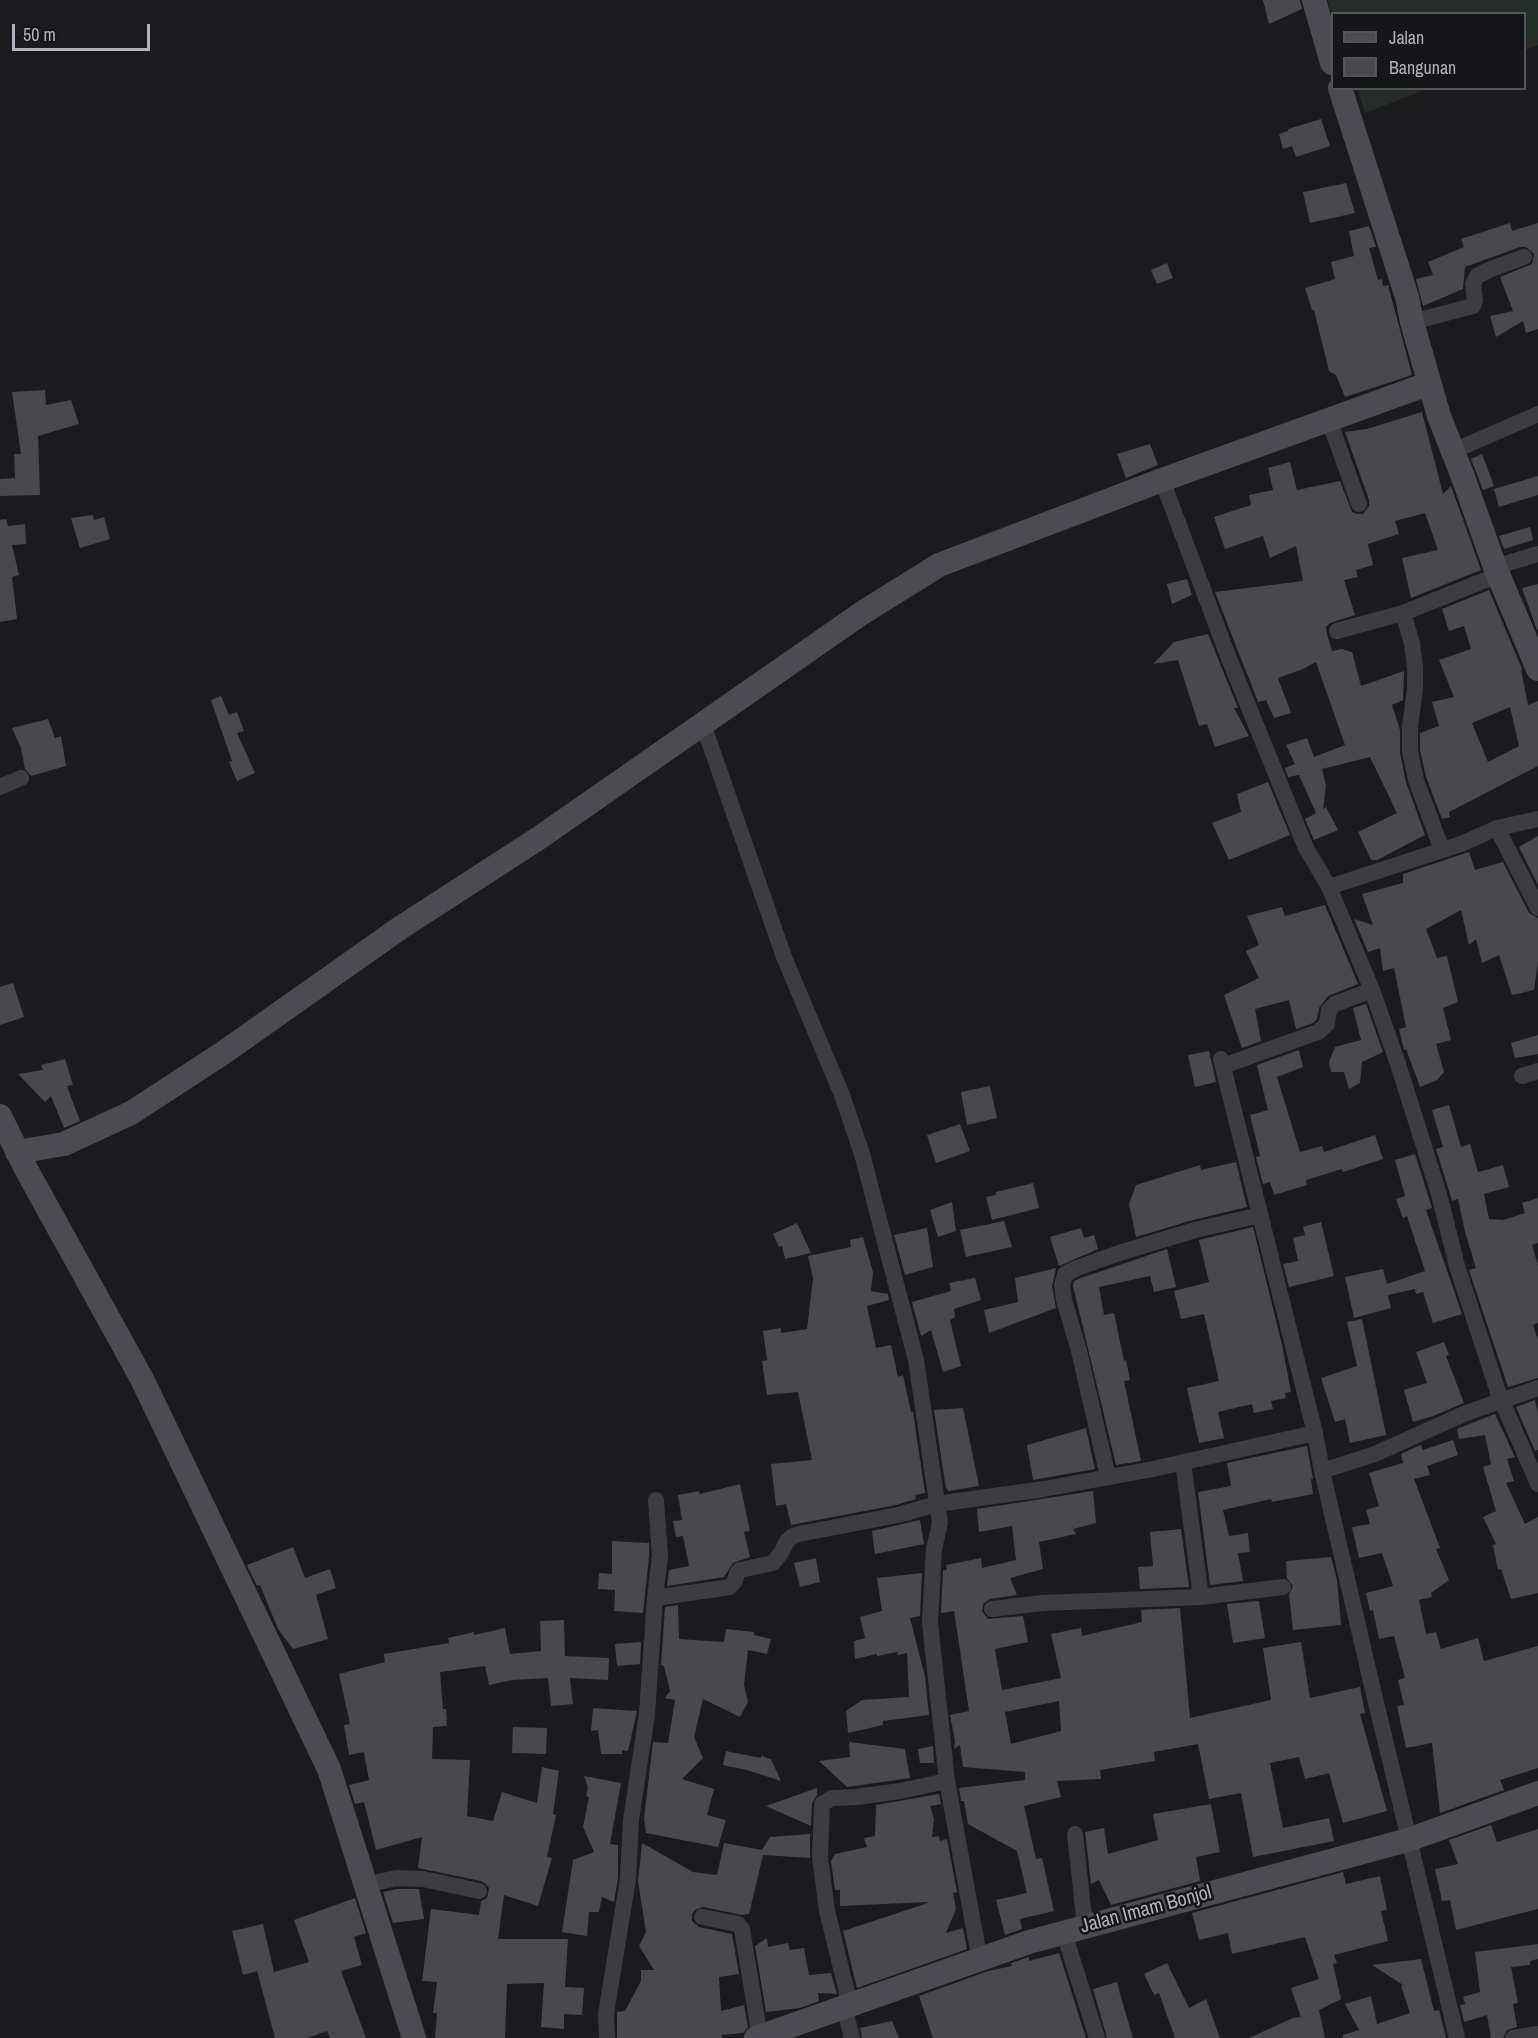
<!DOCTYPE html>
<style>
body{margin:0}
#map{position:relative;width:1538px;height:2038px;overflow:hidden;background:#1a1b1d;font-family:"Archivo Narrow",sans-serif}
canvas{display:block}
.legend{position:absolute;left:1331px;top:12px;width:195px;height:78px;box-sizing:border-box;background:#151618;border:2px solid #525559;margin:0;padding:8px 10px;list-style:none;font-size:18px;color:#aeb3bb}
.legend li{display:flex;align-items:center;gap:12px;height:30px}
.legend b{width:30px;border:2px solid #525559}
.scale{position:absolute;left:12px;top:24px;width:138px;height:27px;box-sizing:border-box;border:3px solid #aeb3bb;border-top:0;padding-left:8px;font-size:18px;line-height:21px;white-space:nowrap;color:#aeb3bb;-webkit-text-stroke:4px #151618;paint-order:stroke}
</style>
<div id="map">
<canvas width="1538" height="2038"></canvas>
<ul class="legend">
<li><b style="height:8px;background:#4a4c51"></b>Jalan</li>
<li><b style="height:16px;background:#48494d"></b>Bangunan</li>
</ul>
<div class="scale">50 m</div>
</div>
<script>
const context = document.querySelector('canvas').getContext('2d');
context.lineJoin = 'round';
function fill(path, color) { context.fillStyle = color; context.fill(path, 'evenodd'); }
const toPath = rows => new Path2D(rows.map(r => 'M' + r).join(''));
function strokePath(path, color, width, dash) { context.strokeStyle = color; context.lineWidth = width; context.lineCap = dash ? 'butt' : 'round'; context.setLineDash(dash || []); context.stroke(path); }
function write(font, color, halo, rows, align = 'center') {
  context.font = font + ' "Archivo Narrow",sans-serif'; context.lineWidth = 5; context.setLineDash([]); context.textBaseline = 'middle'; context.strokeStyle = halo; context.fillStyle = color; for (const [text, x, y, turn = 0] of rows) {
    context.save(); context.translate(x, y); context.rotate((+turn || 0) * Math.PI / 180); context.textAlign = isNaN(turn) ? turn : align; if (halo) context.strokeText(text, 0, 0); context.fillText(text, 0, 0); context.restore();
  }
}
const green = toPath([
 [1328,0,1538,0,1538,45,1525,50,1524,14,1332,14],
 [1357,88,1427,88,1427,89,1365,113]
]);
const building = toPath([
 [1263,0,1300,0,1302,9,1269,24],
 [1321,119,1330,146,1296,157,1292,146,1283,149,1279,134,1288,131,1288,129],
 [1346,183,1355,213,1310,223,1303,192],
 [1510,223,1512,231,1538,223,1538,329,1526,333,1523,321,1496,337,1490,316,1513,311,1500,277,1532,264,1534,254,1526,247,1520,247,1465,267,1463,289,1423,306,1416,279,1433,275,1428,262,1464,247,1461,239],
 [1369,226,1376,247,1369,248,1378,280,1382,279,1383,286,1388,285,1412,375,1345,397,1336,375,1329,371,1314,310,1312,310,1305,288,1335,279,1331,262,1354,256,1349,231],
 [1167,263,1173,278,1157,284,1151,270],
 [45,390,46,405,71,400,79,424,38,436,40,495,0,496,0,479,15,478,14,454,21,454,12,392],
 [1422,412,1443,494,1451,486,1481,570,1411,598,1402,558,1438,550,1425,513,1395,521,1399,534,1368,544,1373,565,1356,570,1358,577,1344,580,1355,615,1330,623,1326,627,1327,634,1332,651,1342,649,1352,652,1361,686,1404,671,1403,700,1392,705,1400,730,1400,753,1406,782,1425,835,1377,860,1371,860,1358,832,1397,813,1370,757,1322,769,1326,786,1323,809,1326,807,1338,830,1314,840,1305,819,1316,813,1299,775,1288,777,1285,768,1295,764,1286,745,1307,738,1314,757,1345,745,1316,662,1303,669,1278,678,1291,713,1274,718,1266,700,1258,702,1215,592,1303,581,1296,546,1270,558,1263,536,1225,549,1214,517,1251,505,1249,495,1273,490,1268,468,1290,462,1297,490,1340,481,1352,512,1358,514,1363,514,1369,506,1369,500,1345,432,1367,429],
 [1150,444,1158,465,1126,478,1117,454],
 [1482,454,1494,486,1483,490,1471,459],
 [1538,476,1538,495,1499,507,1494,489],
 [93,515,94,520,104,517,110,539,80,548,71,518],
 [6,519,8,526,25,524,26,544,12,545,19,575,12,577,17,619,0,622,0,520],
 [1530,527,1533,540,1504,549,1499,536],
 [1187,579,1192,595,1172,604,1167,584],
 [1538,584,1538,629,1537,630,1522,588],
 [1489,590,1522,669,1521,669,1528,705,1538,701,1538,766,1449,812,1450,817,1442,819,1426,777,1420,750,1420,733,1439,726,1432,702,1454,697,1439,660,1471,649,1464,626,1449,631,1442,609],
 [1510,707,1519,746,1488,762,1472,723],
 [1208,634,1238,708,1234,708,1249,736,1215,747,1207,724,1199,726,1178,660,1153,664,1174,642],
 [221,696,229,715,237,712,244,731,237,733,255,773,237,781,229,762,232,761,211,700],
 [48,719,55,738,61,736,66,766,31,776,25,769,21,748,12,728],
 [1268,782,1290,835,1229,860,1212,823,1241,812,1237,794],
 [1538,836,1538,885,1519,847],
 [1469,852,1475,870,1503,862,1529,913,1538,918,1538,961,1534,990,1512,995,1499,955,1482,963,1476,939,1469,945,1461,910,1426,929,1437,958,1447,956,1458,1002,1443,1008,1451,1040,1436,1044,1444,1072,1437,1080,1420,1087,1406,1049,1404,1050,1399,1029,1406,1027,1394,968,1383,971,1380,948,1368,952,1354,919,1373,925,1362,894,1403,883,1403,874],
 [1325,905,1358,984,1328,996,1319,1008,1317,1019,1313,1023,1296,1029,1289,1000,1255,1009,1261,1041,1242,1048,1224,995,1259,978,1246,951,1259,945,1247,916,1282,907,1285,916],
 [13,983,24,1017,0,1025,0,987],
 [1366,1004,1383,1052,1362,1062,1360,1083,1349,1089,1344,1072,1331,1072,1329,1062,1335,1047,1361,1040,1353,1008],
 [1538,1035,1538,1054,1515,1058,1511,1043],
 [1299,1050,1303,1067,1277,1077,1300,1152,1322,1146,1324,1152,1375,1135,1383,1159,1343,1172,1342,1169,1306,1180,1307,1185,1274,1195,1270,1182,1263,1184,1256,1157,1260,1156,1250,1115,1268,1110,1257,1065],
 [1209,1051,1216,1082,1195,1087,1188,1055],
 [65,1059,73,1085,67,1086,80,1121,64,1128,51,1096,45,1102,18,1074,43,1070,41,1065],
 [990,1086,997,1118,967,1125,961,1092],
 [1449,1105,1461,1147,1470,1144,1478,1172,1503,1165,1509,1187,1484,1194,1489,1219,1503,1220,1525,1213,1522,1203,1538,1198,1538,1243,1532,1245,1538,1265,1538,1323,1533,1325,1538,1340,1538,1378,1508,1387,1469,1270,1476,1268,1465,1232,1458,1199,1452,1201,1436,1149,1443,1147,1432,1110],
 [960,1124,970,1151,936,1163,927,1135],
 [1415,1154,1432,1208,1426,1210,1462,1314,1433,1323,1423,1292,1416,1294,1415,1289,1388,1295,1391,1308,1354,1318,1345,1277,1383,1269,1387,1284,1425,1271,1407,1216,1403,1218,1396,1199,1405,1196,1395,1160],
 [1236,1162,1247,1207,1193,1220,1136,1237,1129,1204,1136,1185,1200,1165,1201,1170],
 [1033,1183,1039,1208,992,1220,986,1197,996,1195,996,1192],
 [952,1202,956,1231,938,1237,930,1210],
 [1004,1221,1012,1247,966,1257,960,1230],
 [1321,1222,1334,1276,1289,1287,1283,1264,1298,1261,1293,1238,1305,1235,1303,1227],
 [797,1223,811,1253,785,1259,782,1246,779,1247,773,1234],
 [1253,1227,1282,1345,1291,1392,1285,1393,1286,1398,1271,1401,1273,1409,1254,1413,1252,1404,1218,1412,1224,1438,1199,1443,1187,1388,1219,1381,1204,1314,1181,1319,1174,1291,1209,1282,1199,1240],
 [927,1228,933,1267,905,1275,894,1235],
 [1081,1228,1084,1238,1094,1235,1098,1249,1059,1266,1050,1237],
 [863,1237,873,1272,871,1291,888,1294,889,1300,867,1306,876,1348,891,1345,898,1377,903,1375,911,1412,913,1412,925,1493,915,1495,916,1499,896,1505,791,1525,786,1504,776,1506,771,1464,812,1460,798,1392,767,1395,762,1361,767,1360,763,1331,781,1328,781,1333,807,1329,813,1278,808,1256,851,1247,850,1240],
 [1167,1249,1176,1287,1154,1292,1150,1276,1099,1287,1104,1315,1114,1313,1124,1361,1126,1360,1130,1380,1124,1381,1141,1461,1116,1465,1073,1286,1074,1281,1081,1278],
 [1056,1268,1052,1286,1056,1308,989,1333,984,1310,1018,1302,1015,1278],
 [975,1278,981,1300,954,1309,955,1317,950,1320,961,1366,943,1372,931,1330,921,1336,912,1302,951,1291,949,1283],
 [1362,1319,1386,1435,1350,1443,1345,1419,1335,1422,1321,1378,1357,1366,1347,1322],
 [1444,1342,1449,1355,1446,1356,1464,1403,1433,1416,1413,1422,1404,1390,1427,1383,1416,1352],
 [1535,1400,1538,1414,1538,1450,1535,1451,1516,1407],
 [963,1408,979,1486,948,1491,948,1489,946,1489,934,1410],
 [1495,1414,1515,1457,1507,1459,1514,1481,1506,1483,1525,1524,1538,1517,1538,1593,1511,1599,1501,1569,1498,1570,1493,1545,1496,1544,1483,1517,1496,1511,1483,1467,1491,1464,1485,1435,1459,1439,1457,1429],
 [1086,1428,1095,1469,1033,1480,1027,1445],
 [1453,1440,1458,1455,1427,1466,1430,1475,1414,1479,1440,1548,1436,1549,1449,1580,1431,1593,1432,1597,1419,1600,1426,1634,1436,1632,1441,1649,1478,1638,1484,1661,1538,1646,1538,1768,1500,1780,1504,1790,1440,1813,1432,1743,1406,1748,1397,1706,1404,1705,1398,1680,1405,1678,1394,1636,1379,1639,1373,1610,1370,1611,1366,1593,1393,1586,1382,1553,1359,1558,1352,1527,1370,1524,1366,1510,1379,1506,1369,1473,1403,1463,1401,1454,1418,1446,1421,1445,1423,1450],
 [1307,1446,1313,1479,1311,1479,1313,1494,1272,1502,1271,1499,1223,1510,1229,1536,1248,1533,1250,1552,1238,1553,1243,1581,1210,1585,1198,1492,1231,1486,1227,1463],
 [740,1484,750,1531,744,1532,750,1557,733,1563,724,1577,667,1586,669,1570,689,1566,683,1536,676,1537,673,1521,682,1520,678,1495,699,1491,700,1494],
 [1093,1491,1096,1523,1073,1529,1076,1534,1039,1542,1043,1569,1010,1578,1017,1595,990,1599,983,1604,982,1611,988,1619,1023,1616,1028,1642,995,1649,1002,1690,1061,1678,1051,1634,1081,1628,1082,1636,1142,1622,1141,1610,1180,1608,1190,1718,1271,1700,1263,1648,1301,1642,1310,1698,1360,1687,1365,1713,1360,1714,1387,1811,1343,1823,1329,1773,1305,1779,1299,1757,1270,1763,1283,1828,1329,1818,1334,1841,1253,1857,1241,1793,1209,1799,1198,1744,1154,1752,1155,1761,1100,1770,1101,1779,1057,1781,1061,1797,1024,1806,1036,1859,1042,1858,1054,1911,1020,1919,1022,1929,1005,1935,996,1900,1027,1893,1017,1851,968,1824,964,1801,961,1801,959,1788,1025,1780,1025,1772,963,1767,960,1745,954,1749,955,1741,950,1715,969,1711,954,1611,941,1613,943,1570,947,1570,946,1565,981,1558,982,1568,1016,1560,1012,1526,979,1532,977,1509],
 [1059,1701,1061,1731,1011,1744,1005,1712],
 [920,1520,924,1544,875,1554,872,1531],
 [1181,1529,1189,1587,1140,1589,1138,1567,1153,1566,1150,1532],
 [612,1541,649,1543,649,1556,643,1613,614,1611,615,1590,598,1589,599,1573,612,1574],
 [293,1547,305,1578,330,1569,336,1588,316,1595,328,1639,293,1649,278,1629,260,1585,257,1586,247,1565],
 [1331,1557,1337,1580,1341,1625,1293,1630,1289,1595,1293,1586,1287,1578,1286,1561],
 [816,1558,820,1582,800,1587,794,1563],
 [922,1573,920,1616,910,1618,925,1677,929,1715,883,1721,883,1725,848,1733,846,1711,862,1700,909,1697,907,1653,898,1655,897,1652,877,1656,877,1654,855,1659,854,1641,865,1638,860,1617,882,1611,877,1578],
 [1259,1601,1265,1638,1233,1643,1227,1604],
 [678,1605,679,1639,724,1642,726,1629,754,1632,754,1635,771,1639,767,1654,748,1650,744,1685,748,1702,740,1717,703,1699,694,1737,703,1758,682,1779,714,1789,707,1815,726,1820,718,1847,646,1833,644,1819,653,1742,668,1743,675,1700,665,1698,670,1691,664,1666,661,1665,665,1607],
 [564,1620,565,1656,609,1658,608,1680,570,1678,573,1704,551,1706,548,1678,512,1680,489,1685,485,1666,440,1672,443,1709,446,1709,447,1726,433,1727,432,1759,470,1760,467,1816,493,1821,502,1792,537,1803,542,1767,559,1771,553,1814,556,1815,547,1857,552,1858,538,1906,504,1895,498,1939,568,1939,565,1987,584,1988,582,2015,564,2014,564,2029,541,2027,544,1983,507,1984,505,2038,435,2038,437,2013,433,2013,437,1982,422,1981,431,1909,479,1915,481,1901,487,1898,489,1888,486,1884,481,1881,418,1868,422,1837,376,1850,364,1802,355,1804,349,1785,369,1780,364,1752,349,1755,344,1725,350,1724,339,1674,385,1662,384,1654,449,1643,448,1638,474,1632,474,1635,505,1628,510,1654,541,1651,540,1621],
 [641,1642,640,1664,617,1666,615,1644],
 [593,1708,637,1711,628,1751,622,1750,622,1754,601,1754,598,1730,591,1731],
 [513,1727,547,1728,546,1754,512,1753],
 [849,1742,905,1749,910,1778,847,1787,819,1761,850,1757],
 [933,1746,934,1763,920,1763,918,1749],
 [726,1751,761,1758,761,1756,771,1759,781,1781,747,1770,723,1765],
 [584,1776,621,1783,610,1844,618,1845,618,1878,614,1902,602,1897,599,1912,589,1912,587,1936,562,1932,573,1860,594,1852,583,1827,589,1797,586,1796,588,1787],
 [817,1788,817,1795,812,1803,811,1826,766,1806],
 [939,1794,941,1804,930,1806,934,1819,932,1837,939,1836,940,1841,947,1839,957,1892,953,1893,956,1909,946,1933,963,1928,967,1949,857,1988,843,1931,928,1903,928,1902,840,1906,840,1890,835,1890,831,1861,835,1854,867,1847,864,1838,875,1836,876,1805],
 [1211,1804,1220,1852,1196,1857,1200,1881,1111,1905,1099,1880,1091,1884,1085,1832,1104,1828,1108,1854,1158,1840,1153,1814],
 [1491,1825,1497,1842,1538,1829,1538,1909,1456,1930,1450,1900,1442,1901,1435,1869,1458,1864,1449,1840],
 [810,1834,810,1858,763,1855,749,1914,742,1915,703,1907,695,1910,692,1914,692,1921,699,1927,732,1934,739,1974,719,1977,721,2011,744,2005,748,2027,743,2033,722,2035,722,2038,617,2038,617,2012,625,2011,641,1981,641,1970,654,1970,639,1946,646,1932,638,1881,642,1843,693,1872,717,1875,724,1843,762,1850,770,1837],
 [1343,1872,1346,1884,1380,1876,1387,1910,1381,1911,1388,1941,1334,1955,1337,1963,1333,1964,1341,1999,1319,2010,1325,2038,1249,2038,1293,2018,1301,2017,1291,1988,1319,1979,1305,1937,1232,1954,1228,1933,1199,1940,1192,1913],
 [397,1889,419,1889,424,1919,393,1923,383,1892],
 [355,1898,366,1933,354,1937,362,1965,341,1971,366,2038,330,2038,327,2031,308,2038,275,2038,257,1971,243,1975,232,1931,263,1924,274,1972,309,1962,294,1920],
 [767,1938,768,1947,788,1943,790,1950,804,1948,809,1975,831,1973,837,1994,818,1993,819,2001,800,2008,766,2012,755,1946],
 [1538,1944,1538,1959,1530,1961,1530,1965,1511,1967,1518,2003,1513,2004,1517,2027,1507,2030,1503,2038,1491,2038,1487,2015,1464,2022,1460,2005,1465,2004,1463,1997,1480,1992,1475,1952],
 [1059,1953,1086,2038,933,2038,919,1996,988,1971,1012,1966,1011,1963,1029,1957,1029,1961],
 [1421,1959,1434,2011,1439,2010,1446,2038,1343,2038,1343,2035,1359,2030,1345,2004,1371,1996,1377,2024,1410,2013,1401,1986,1403,1985,1372,1965],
 [1167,1963,1189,2008,1206,1999,1220,2038,1175,2038,1159,1993,1154,1995,1144,1974],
 [1117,1982,1120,1994,1133,2038,1107,2038,1093,1989],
 [892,2021,899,2038,862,2038,860,2028]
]);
const street = toPath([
 [1412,322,1473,306,1475,300,1473,284,1477,276,1491,269,1524,257],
 [1329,420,1359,504],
 [1453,451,1538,414],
 [1162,480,1228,656,1306,848,1329,887,1372,990,1398,1064,1439,1194,1457,1266,1498,1392,1538,1484],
 [1495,567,1538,554],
 [1403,613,1412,643,1415,667,1415,690,1410,726,1410,751,1416,780,1442,850],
 [1337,631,1403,613,1498,575],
 [703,724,784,957,842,1095,862,1154,916,1360,940,1523,934,1549,930,1623,947,1781,980,1961],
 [0,787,21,778],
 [1497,828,1538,908],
 [1329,887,1461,844,1497,828,1538,819],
 [1221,1059,1315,1433,1322,1471,1372,1686,1457,2038],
 [1223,1066,1318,1032,1327,1024,1329,1010,1335,1004,1372,990],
 [1522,1076,1538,1071],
 [1183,1462,1201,1597],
 [1322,1471,1375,1454,1466,1413,1538,1388],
 [1108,1477,1079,1351,1064,1300,1062,1285,1065,1274,1077,1268,1119,1253,1195,1230,1260,1215],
 [655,1598,730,1587,735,1581,737,1573,740,1570,773,1563,781,1553,787,1541,793,1536,799,1534,898,1515,937,1504,1044,1489,1153,1469,1315,1433],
 [992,1609,1042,1603,1201,1597,1283,1587],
 [1075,1834,1085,1927],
 [366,1885,396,1878,423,1879,479,1891],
 [702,1917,738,1924,742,1929,760,2037],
 [1064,1933,1097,2038],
 [850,2005,827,1911,820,1857,822,1804,832,1798,857,1797,900,1791,947,1781],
 [844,2006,852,2038],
 [607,2038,606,2014,628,1879,631,1820,647,1714,655,1598,660,1556,656,1500],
 [1513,2038,1538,2034]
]);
const secondary = toPath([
 [1314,0,1332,63],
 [1340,88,1407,297,1412,322,1439,416,1463,477,1495,567,1538,669],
 [0,1116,26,1169,142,1379,329,1769,414,2038],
 [17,1152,64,1144,131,1113,223,1053,400,928,539,838,862,613,939,565,1162,480,1428,384],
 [756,2038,1029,1942,1408,1840,1538,1793]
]);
const streetNames = [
 ["Jalan Imam Bonjol",1146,1910,-15]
];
fill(green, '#242d25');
fill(building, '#48494d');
strokePath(street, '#3c3d41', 16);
strokePath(secondary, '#4a4c51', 24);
write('20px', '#aeb3bb', '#151618', streetNames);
</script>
